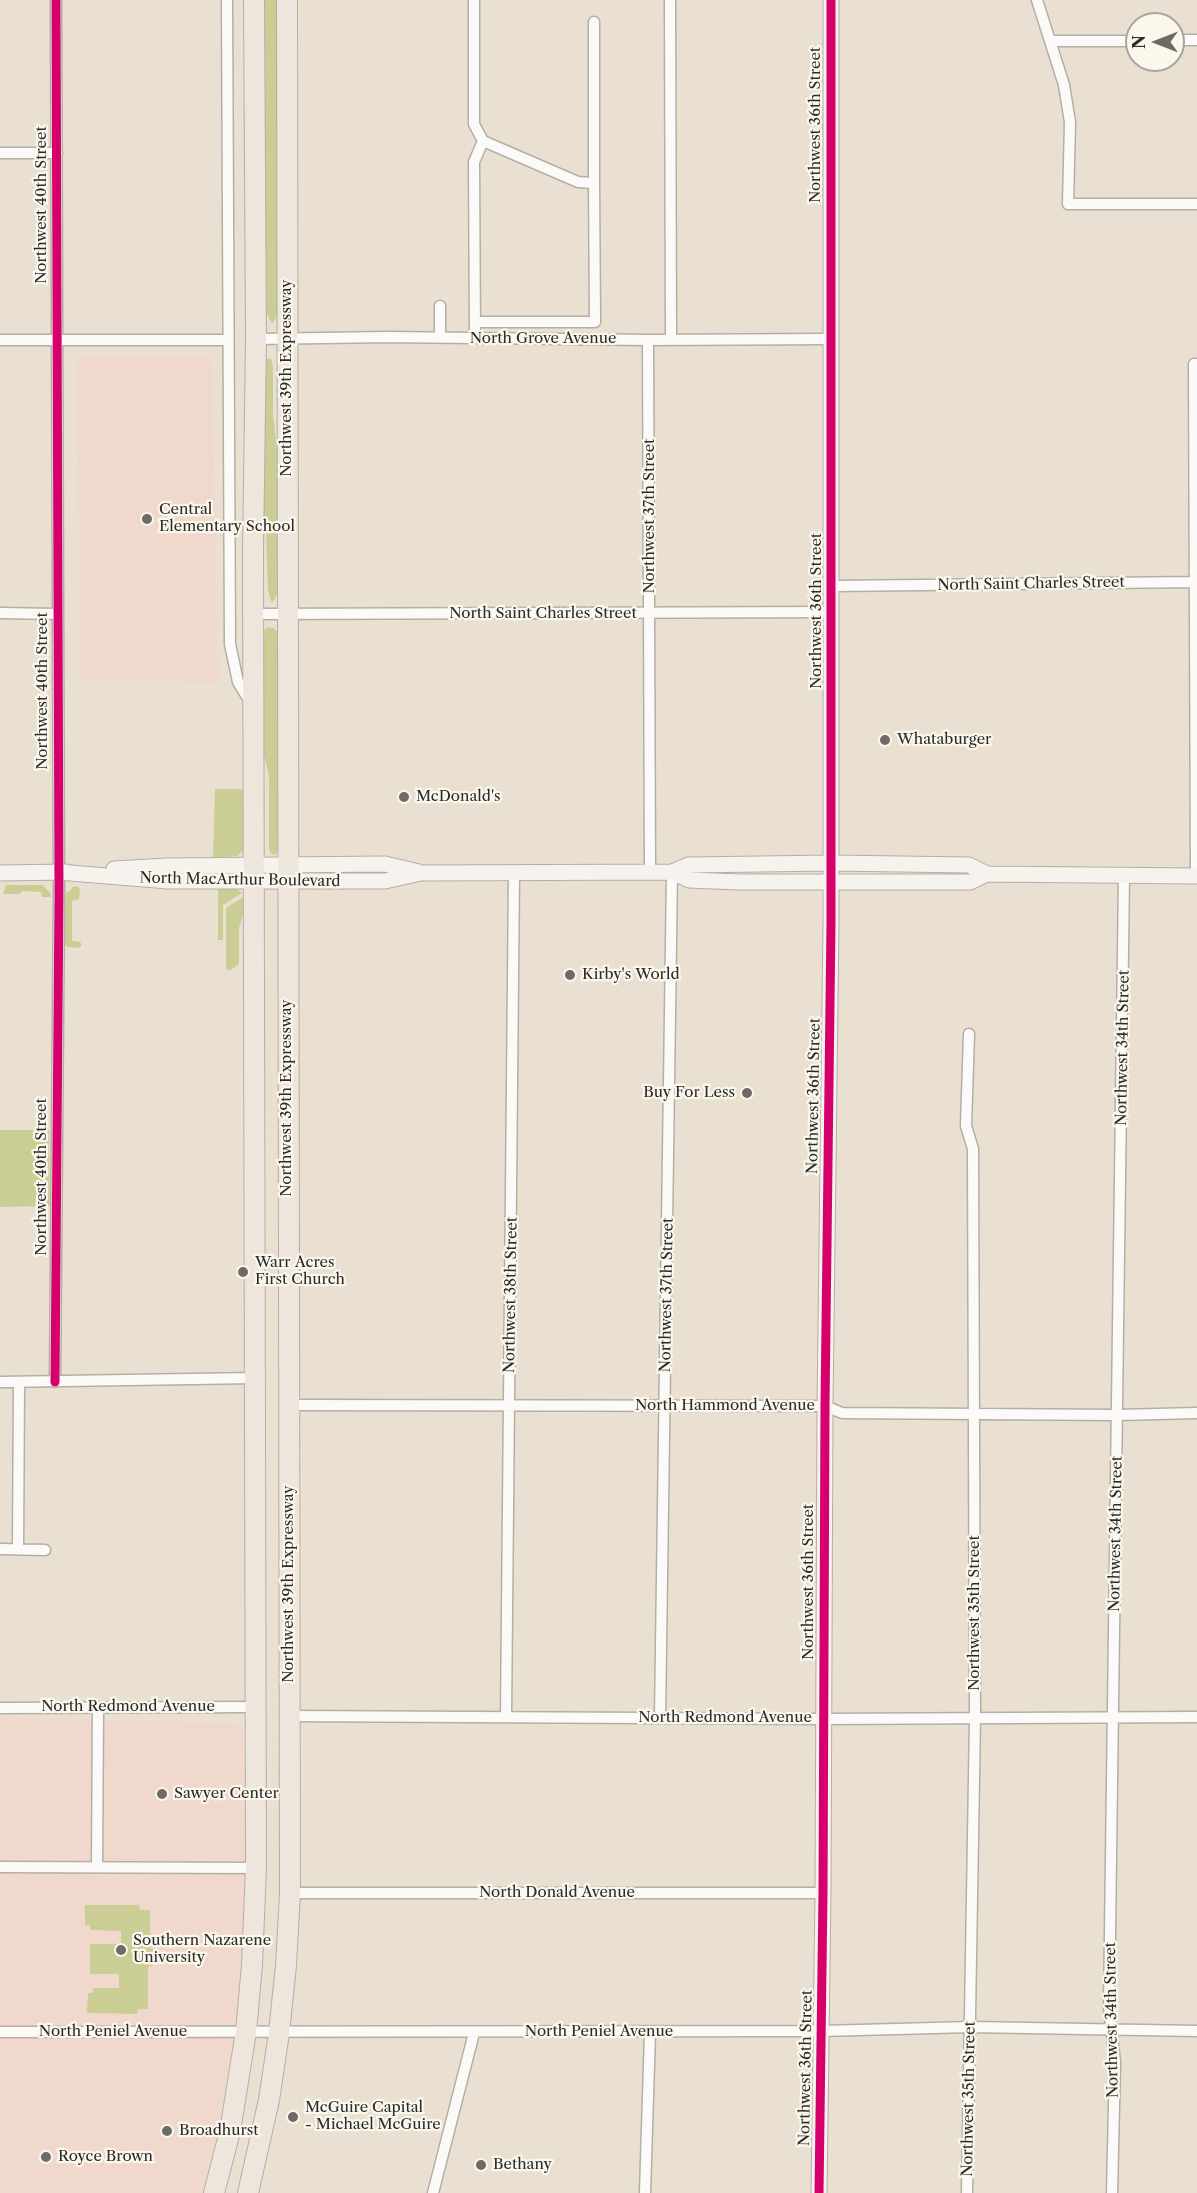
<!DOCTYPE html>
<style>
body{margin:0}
#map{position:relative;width:1197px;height:2193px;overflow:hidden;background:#eae0d2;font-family:"Libre Caslon Text",serif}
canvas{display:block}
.north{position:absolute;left:1125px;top:12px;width:60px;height:60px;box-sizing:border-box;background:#fbf7ec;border:2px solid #a8a59f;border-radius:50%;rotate:270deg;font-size:16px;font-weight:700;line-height:24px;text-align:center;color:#2b2b2b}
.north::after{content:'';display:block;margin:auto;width:21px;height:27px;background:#6e6a65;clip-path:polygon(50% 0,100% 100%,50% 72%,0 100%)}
</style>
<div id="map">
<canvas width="1197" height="2193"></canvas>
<div class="north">N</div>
</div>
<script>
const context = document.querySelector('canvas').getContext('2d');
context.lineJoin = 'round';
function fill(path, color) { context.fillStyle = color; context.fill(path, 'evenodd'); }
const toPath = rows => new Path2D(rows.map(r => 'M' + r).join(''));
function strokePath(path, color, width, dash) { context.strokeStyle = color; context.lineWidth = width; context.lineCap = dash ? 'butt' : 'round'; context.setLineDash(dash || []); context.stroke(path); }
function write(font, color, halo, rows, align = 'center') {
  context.font = font + ' "Libre Caslon Text",serif'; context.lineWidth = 4.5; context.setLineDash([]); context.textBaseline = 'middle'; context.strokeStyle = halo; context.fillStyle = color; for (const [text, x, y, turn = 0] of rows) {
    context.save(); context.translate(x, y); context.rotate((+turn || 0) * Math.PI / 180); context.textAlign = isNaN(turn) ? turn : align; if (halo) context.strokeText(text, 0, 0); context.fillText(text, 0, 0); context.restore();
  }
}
const built = toPath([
 [212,356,218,682,80,681,77,357],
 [0,1717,236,1723,243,1729,247,1887,239,2013,205,2193,0,2193]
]);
const green = toPath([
 [261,0,277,0,277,315,272,324,267,314,266,250,262,229],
 [264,358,271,359,273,366,273,414,278,458,279,591,272,603,268,591,266,533,262,510],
 [267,627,274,628,278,633,278,849,276,855,271,854,269,848,269,777,263,751,262,633],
 [215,789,240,789,244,791,243,851,237,856,213,858],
 [6,885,43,885,51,894,50,897,42,897,41,892,22,891,20,894,3,894],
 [77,886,80,889,79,899,72,901,72,941,80,942,82,945,79,948,67,947,64,943,66,893,71,890,72,887],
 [218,887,234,887,242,893,223,905,223,940,218,940],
 [243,897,246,905,239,928,239,964,231,970,226,969,226,908],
 [0,1130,49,1130,50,1206,0,1207],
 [85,1905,139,1905,140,1910,150,1910,150,1948,153,1949,153,1965,148,1967,148,2009,138,2009,137,2014,87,2013,88,1993,93,1993,93,1988,119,1988,119,1974,90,1974,90,1944,121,1944,121,1931,90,1930,90,1925,85,1925]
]);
const street = toPath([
 [227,0,230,644,238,682,251,703],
 [474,0,474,124,483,141,474,162,475,338],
 [670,0,671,339],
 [1037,0,1064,85,1070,122,1068,204,1197,204],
 [1173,40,1197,40],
 [1051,41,1137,41],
 [483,141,578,182,594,183,594,22],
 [0,153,57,153],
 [440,306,440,338],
 [475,322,595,322,594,183],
 [256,339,388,337,648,340,831,339],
 [0,340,227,340],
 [648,340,650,872],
 [832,586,1195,582],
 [0,613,58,614],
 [253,614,832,612],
 [1196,876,1194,364,1197,364],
 [0,1382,255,1378],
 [55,1382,59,895,56,0],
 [288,1405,825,1406,842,1413,1118,1415,1197,1413],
 [0,1549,45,1550],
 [18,1549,19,1382],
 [0,1708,255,1707],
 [289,1716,824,1719,1197,1717],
 [506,1717,514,873],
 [660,1718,672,872],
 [0,1867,256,1868],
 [97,1867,98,1707],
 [290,1893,823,1893],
 [0,2032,821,2031,971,2027,1197,2031],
 [433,2193,474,2033],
 [645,2193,650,2032],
 [967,2193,975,1719,973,1149,966,1126,969,1034],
 [1112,2193,1115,2062,1109,2008,1124,875]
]);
const secondary = toPath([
 [114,869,167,866,385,864,419,872],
 [58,872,168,881,385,881,421,873,672,872,688,865,832,863,969,865,987,874],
 [672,872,689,880,740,882,970,882,987,874,1197,876],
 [0,873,66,872],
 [819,2193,823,1893,825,1406,831,923,831,0]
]);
const highway = toPath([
 [214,2193,230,2131,246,2032,252,1965,256,1868,253,551,256,339,254,0],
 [248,2193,269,2100,279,2033,286,1965,290,1893,287,0]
]);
const cycleway = toPath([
 [55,1382,59,895,56,0],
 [819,2193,823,1893,825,1406,831,923,831,0]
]);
const markers = [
 [147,519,6,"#6e6a65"],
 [885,740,6,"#6e6a65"],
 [404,797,6,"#6e6a65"],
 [570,975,6,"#6e6a65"],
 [747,1093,6,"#6e6a65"],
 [243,1272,6,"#6e6a65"],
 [162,1794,6,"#6e6a65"],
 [121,1950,6,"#6e6a65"],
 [293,2117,6,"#6e6a65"],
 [167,2131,6,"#6e6a65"],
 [46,2157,6,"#6e6a65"],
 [481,2165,6,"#6e6a65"]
];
const streetNames = [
 ["Northwest 36th Street",816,125,-90],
 ["Northwest 40th Street",42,205,-90],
 ["North Grove Avenue",543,339],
 ["Northwest 39th Expressway",287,378,-90],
 ["Northwest 37th Street",650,516,-90],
 ["North Saint Charles Street",1031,584,-1],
 ["Northwest 36th Street",817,611,-90],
 ["North Saint Charles Street",543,614],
 ["Northwest 40th Street",43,691,-90],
 ["North MacArthur Boulevard",240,880,1],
 ["Northwest 34th Street",1123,1048,-89],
 ["Northwest 36th Street",814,1096,-89],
 ["Northwest 39th Expressway",287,1098,-90],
 ["Northwest 40th Street",42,1177,-90],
 ["Northwest 38th Street",511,1295,-89],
 ["Northwest 37th Street",667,1295,-89],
 ["North Hammond Avenue",725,1406],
 ["Northwest 34th Street",1116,1534,-89],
 ["Northwest 36th Street",809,1582,-90],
 ["Northwest 39th Expressway",289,1584,-90],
 ["Northwest 35th Street",975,1613,-90],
 ["North Redmond Avenue",128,1707],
 ["North Redmond Avenue",725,1718],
 ["North Donald Avenue",557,1893],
 ["Northwest 34th Street",1112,2020,-91],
 ["North Peniel Avenue",113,2032],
 ["North Peniel Avenue",599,2032],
 ["Northwest 36th Street",806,2068,-89],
 ["Northwest 35th Street",969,2099,-89]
];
const poiNames = [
 ["Central",159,510],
 ["Elementary School",159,527],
 ["Whataburger",897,740],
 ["McDonald's",416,797],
 ["Kirby's World",582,975],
 ["Buy For Less",735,1093,"right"],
 ["Warr Acres",255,1263],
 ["First Church",255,1280],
 ["Sawyer Center",174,1794],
 ["Southern Nazarene",133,1941],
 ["University",133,1958],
 ["McGuire Capital",305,2108],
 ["- Michael McGuire",305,2125],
 ["Broadhurst",179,2131],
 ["Royce Brown",58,2157],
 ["Bethany",493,2165]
];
fill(built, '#f1d8cc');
fill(green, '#cbce94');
strokePath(street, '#b5aea5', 13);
strokePath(secondary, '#b5aea5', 17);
strokePath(highway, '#b5aea5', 22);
strokePath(street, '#fcfaf8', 10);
strokePath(secondary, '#f6f2ee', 15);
strokePath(highway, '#eee5dd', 20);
strokePath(cycleway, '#d6006c', 9);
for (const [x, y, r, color] of markers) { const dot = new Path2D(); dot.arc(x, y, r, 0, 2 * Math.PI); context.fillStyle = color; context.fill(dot); strokePath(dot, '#fbf7ec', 2); }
write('15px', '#2b2b2b', '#fbf7ec', streetNames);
write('15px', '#2b2b2b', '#fbf7ec', poiNames, 'left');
</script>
